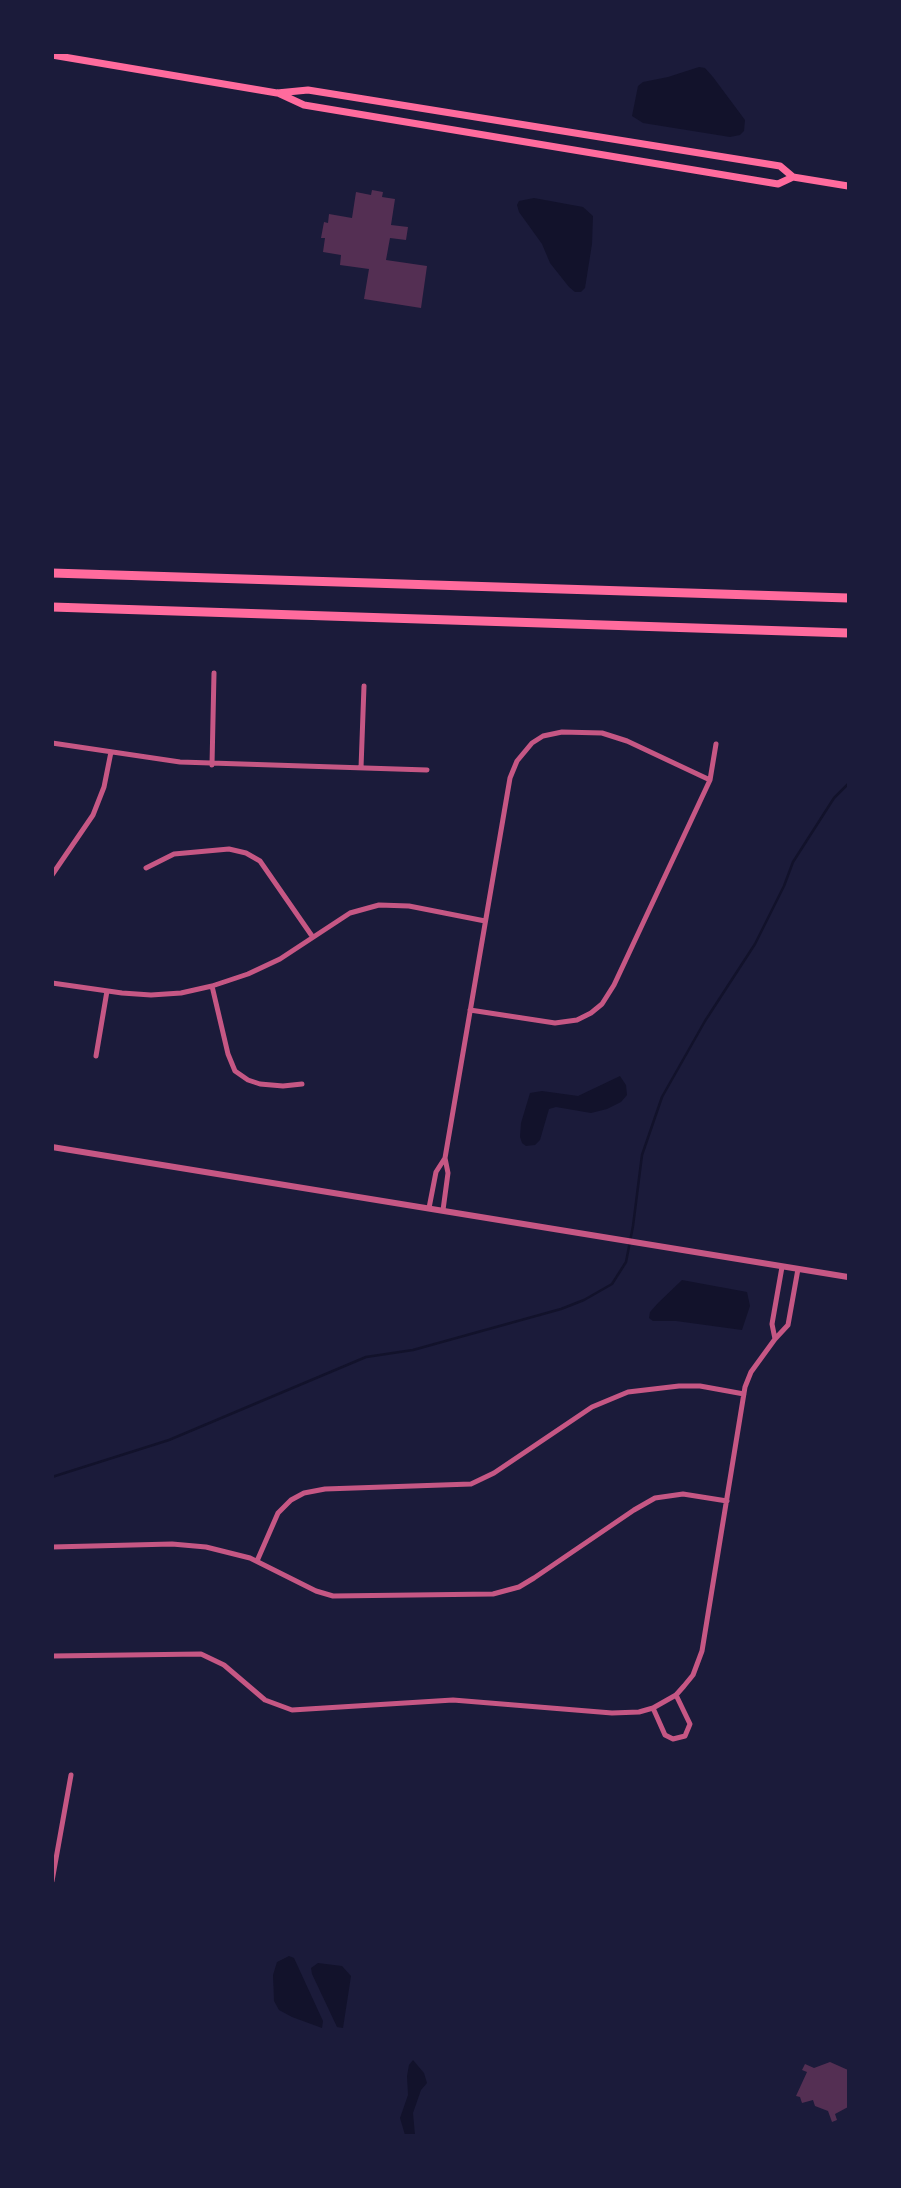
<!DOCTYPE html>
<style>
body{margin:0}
#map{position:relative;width:901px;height:2188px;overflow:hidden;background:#1b1b3a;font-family:"DM Sans",sans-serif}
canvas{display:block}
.frame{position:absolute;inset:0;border:54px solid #1b1b3a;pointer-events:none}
</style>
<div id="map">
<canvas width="901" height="2188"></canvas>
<div class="frame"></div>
</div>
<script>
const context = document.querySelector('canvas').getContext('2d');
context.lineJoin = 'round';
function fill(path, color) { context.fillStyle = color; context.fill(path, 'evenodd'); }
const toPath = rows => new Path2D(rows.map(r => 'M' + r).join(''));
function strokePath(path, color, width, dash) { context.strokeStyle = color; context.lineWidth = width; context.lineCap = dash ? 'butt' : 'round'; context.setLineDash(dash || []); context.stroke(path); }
const water = toPath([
 [699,67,705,68,713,77,745,120,744,131,740,135,730,137,643,123,632,116,638,86,643,82,668,77],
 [534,198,583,207,593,216,592,244,585,288,581,292,575,292,569,287,550,263,542,244,519,212,517,205,519,201],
 [620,1076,626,1085,627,1095,621,1102,607,1109,591,1113,556,1107,549,1109,540,1140,535,1145,526,1146,522,1143,520,1137,521,1123,530,1093,542,1091,578,1096],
 [682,1280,747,1292,750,1306,742,1330,676,1321,653,1321,649,1318,650,1312,658,1303],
 [289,1956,294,1958,323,2021,322,2028,292,2017,279,2010,274,2001,273,1975,277,1962],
 [318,1963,342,1966,351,1976,343,2028,337,2027,312,1974,311,1968],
 [413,2060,424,2073,427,2083,421,2090,413,2113,415,2135,405,2135,400,2118,408,2095,407,2076,409,2065]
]);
const stream = toPath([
 [52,1477,169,1440,366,1357,413,1350,561,1309,584,1300,612,1284,626,1262,633,1226,642,1155,662,1097,705,1021,755,944,784,886,793,862,834,798,848,784]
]);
const building = toPath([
 [372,190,383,192,382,197,395,199,391,225,408,227,406,240,390,238,386,260,427,266,421,308,364,299,369,269,340,265,341,255,323,252,325,238,321,238,324,222,328,223,329,214,352,218,356,192,371,195],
 [830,2062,848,2070,848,2107,835,2114,837,2120,832,2122,828,2111,815,2106,813,2100,802,2103,800,2097,796,2096,807,2072,802,2070,805,2064,814,2068]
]);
const minor = toPath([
 [52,743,180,762,427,770],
 [212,765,214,673],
 [361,768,364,686],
 [146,868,174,854,229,849,246,853,260,861,312,936],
 [52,875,93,815,104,787,111,752],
 [52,983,122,993,151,995,181,993,212,986,248,974,280,959,350,913,379,905,409,906,485,921],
 [212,986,228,1054,235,1071,248,1080,260,1084,283,1086,302,1084],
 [470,1010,555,1023,577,1020,591,1013,602,1004,614,985,710,780,716,744],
 [96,1056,107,991],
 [429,1208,436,1172,445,1158],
 [443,1210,448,1173,445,1158,510,778,517,761,532,743,543,736,562,732,602,733,627,741,710,780],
 [775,1339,772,1324,782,1267],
 [52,1547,172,1544,206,1547,250,1558,316,1591,333,1596,493,1594,519,1587,534,1578,634,1510,655,1498,683,1494,727,1501],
 [257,1561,278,1513,291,1500,304,1493,325,1489,471,1484,494,1473,592,1407,628,1392,679,1386,700,1386,744,1394],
 [52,1656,201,1654,224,1665,265,1700,292,1710,453,1700,612,1713,639,1712,653,1708,676,1695,684,1686,693,1675,702,1651,745,1387,751,1372,775,1339,788,1325,798,1269],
 [653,1708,665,1735,673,1739,685,1736,690,1724,676,1695],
 [52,1881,71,1775]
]);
const tertiary = toPath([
 [52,1147,848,1277]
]);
const secondary = toPath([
 [52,55,277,93,308,90,780,166,793,177,848,186],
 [278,93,304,105,778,184,793,177]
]);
const motorway = toPath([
 [52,573,848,598],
 [52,607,848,633]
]);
fill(water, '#12122b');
strokePath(stream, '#12122b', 2.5);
fill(building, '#542f53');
strokePath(minor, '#c65784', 5);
strokePath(tertiary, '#c65784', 6);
strokePath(secondary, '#ff6b9d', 7);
strokePath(motorway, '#ff6b9d', 9);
</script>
